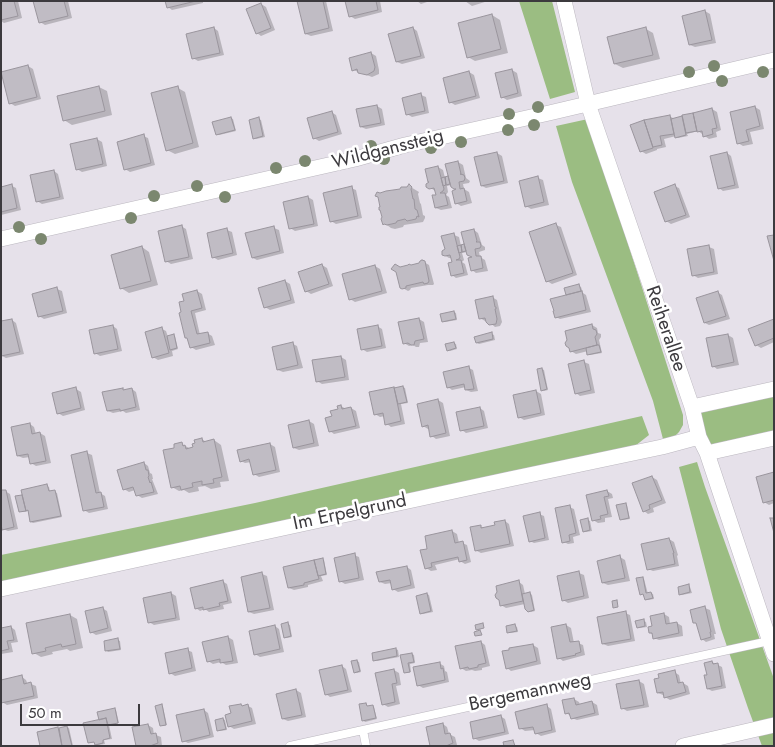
<!DOCTYPE html>
<style>
body{margin:0}
#map{position:relative;width:775px;height:747px;overflow:hidden;background:#e6e1ea;font-family:Jost,sans-serif}
canvas{display:block}
.frame{position:absolute;inset:0;border:2px solid #3c3a3e;pointer-events:none}
.scale{position:absolute;left:20px;top:704px;width:120px;height:22px;box-sizing:border-box;border:2px solid #3c3a3e;border-top:0;padding-left:6px;font-size:15px;line-height:18px;white-space:nowrap;color:#3c3a3e;-webkit-text-stroke:4px #fff;paint-order:stroke}
</style>
<div id="map">
<canvas width="775" height="747"></canvas>
<div class="frame"></div>
<div class="scale">50 m</div>
</div>
<script>
const context = document.querySelector('canvas').getContext('2d');
context.lineJoin = 'round';
function fill(path, color) { context.fillStyle = color; context.fill(path, 'evenodd'); }
const toPath = rows => new Path2D(rows.map(r => 'M' + r).join(''));
function strokePath(path, color, width, dash) { context.strokeStyle = color; context.lineWidth = width; context.lineCap = dash ? 'butt' : 'round'; context.setLineDash(dash || []); context.stroke(path); }
function write(font, color, halo, rows, align = 'center') {
  context.font = font + ' Jost,sans-serif'; context.lineWidth = 5; context.setLineDash([]); context.textBaseline = 'middle'; context.strokeStyle = halo; context.fillStyle = color; for (const [text, x, y, turn = 0] of rows) {
    context.save(); context.translate(x, y); context.rotate((+turn || 0) * Math.PI / 180); context.textAlign = isNaN(turn) ? turn : align; if (halo) context.strokeText(text, 0, 0); context.fillText(text, 0, 0); context.restore();
  }
}
const green = toPath([
 [519,1,552,1,575,92,550,99],
 [588,119,683,415,683,425,679,432,674,437,663,439,653,401,572,182,556,126],
 [774,389,774,438,707,453,692,407],
 [642,416,649,435,635,446,1,583,1,555,255,503],
 [697,462,705,487,774,679,774,746,762,746,748,708,721,629,679,467]
]);
const shadow = toPath([
 [1,1,18,1,22,18,4,23,1,21],
 [35,1,68,1,72,18,45,25,40,22],
 [166,1,203,1,203,3,172,10,168,7],
 [302,1,326,1,333,31,311,36,306,34],
 [346,1,380,1,382,12,355,19,350,16],
 [417,1,430,1,421,4],
 [465,1,488,1,472,6],
 [261,4,266,7,275,30,261,36,257,33],
 [705,11,710,14,716,43,695,47,690,45],
 [492,15,500,20,508,53,475,61,468,57],
 [214,28,218,31,224,55,198,61,193,58],
 [413,28,417,31,425,58,402,64,397,62],
 [646,29,653,33,660,59,623,68,615,64],
 [371,53,376,56,379,70,379,74,372,77,353,70],
 [28,66,33,69,41,99,15,106,10,103],
 [512,70,517,73,522,96,507,100,502,97],
 [469,72,474,75,480,98,455,105,450,102],
 [99,87,107,91,112,115,72,125,64,120],
 [178,88,185,92,199,147,175,154,167,150],
 [421,95,426,97,429,113,412,117,407,114],
 [377,106,382,109,385,125,366,129,361,127],
 [755,107,760,110,764,129,750,132,753,144,743,146,738,143],
 [712,109,717,112,721,130,716,132,717,137,709,139,698,131,687,134,688,136,678,138,676,136,664,139,666,147,657,149,657,150,646,154,641,151,644,122,669,116,675,119],
 [331,112,336,115,342,134,319,141,314,138],
 [231,118,233,119,236,131,219,135,217,134],
 [259,119,261,120,265,137,256,139,254,138],
 [143,136,148,138,155,165,130,172,125,169],
 [97,139,102,142,107,166,82,172,77,169],
 [497,153,502,156,508,183,486,188,482,186],
 [727,153,731,156,739,188,723,191,719,188],
 [458,162,463,165,466,178,470,181,469,183,463,184,464,189,469,192,472,203,461,206,456,203,457,190,452,187,451,185,447,186,448,192,446,195,449,197,452,208,441,210,436,208,437,195,435,191,428,186,438,167,443,170,445,178,448,178,450,179],
 [54,171,58,174,64,199,42,204,37,201],
 [538,178,543,180,549,205,531,209,526,206],
 [12,186,16,188,21,210,1,215,1,188],
 [409,186,419,192,418,194,420,203,421,204,423,215,425,216,425,218,423,222,404,225,403,227,395,229,391,228,384,223,380,195,408,188],
 [674,186,679,188,690,217,671,224,666,221],
 [351,188,356,190,362,218,336,224,331,221],
 [308,197,313,200,318,226,295,231,290,228],
 [556,225,561,227,577,275,552,284,547,281],
 [181,226,186,229,193,259,171,264,166,261],
 [274,228,279,230,284,253,257,260,253,258],
 [227,230,232,232,237,255,218,260,213,257],
 [474,230,478,233,482,245,485,247,485,250,479,252,480,257,485,260,488,271,476,273,472,270,474,258,467,252,462,253,464,260,462,262,465,264,468,275,456,278,452,275,453,263,452,258,449,258,444,255,454,235,459,237,461,246,464,245,466,247],
 [142,247,149,252,158,285,129,293,121,288],
 [709,247,714,249,718,274,698,278,693,275],
 [424,262,429,265,434,284,433,285,428,285,411,288,410,290,408,291,401,287,400,268],
 [322,265,327,268,333,286,311,294,306,291],
 [375,266,380,269,387,293,355,302,350,299],
 [285,281,290,284,295,303,270,310,265,307],
 [579,286,581,287,583,293,586,295,591,312,560,319,556,317,569,296,567,294],
 [57,289,62,291,67,313,44,319,39,316],
 [197,291,202,294,206,310,195,313,200,335,207,333,212,336,215,345,196,350,191,347,183,313,186,302],
 [717,292,722,295,730,319,709,325,705,323],
 [492,297,497,300,502,322,500,326,495,327,487,320,485,321,480,318],
 [454,312,456,313,457,320,445,322,443,321],
 [419,319,424,322,428,342,420,343,419,347,416,347,413,345,409,346,404,343],
 [12,320,16,323,24,354,6,358,2,356],
 [774,320,774,342,761,348,756,345],
 [592,325,597,328,598,333,601,334,601,337,599,340,602,353,590,355,589,354,588,351,576,354,571,351,570,347],
 [113,326,117,329,122,351,100,356,95,353],
 [377,326,382,329,386,348,367,352,362,349],
 [162,329,166,331,168,337,173,335,175,336,178,349,172,351,173,356,158,360,153,357],
 [492,334,494,335,495,340,479,344,477,343],
 [728,335,733,338,739,365,717,369,713,366],
 [454,343,456,344,457,349,450,351,448,350],
 [293,344,297,346,303,368,283,372,278,370],
 [341,357,346,360,349,380,322,384,317,381],
 [584,362,589,364,595,393,580,396,576,393],
 [469,368,473,370,478,391,471,392,466,390,466,387,452,390,448,387],
 [542,369,544,370,548,390,544,391,542,390],
 [403,387,405,388,408,403,401,404,405,424,391,427,387,424,385,416,380,417,375,414,371,393],
 [76,389,81,392,85,410,63,416,58,413],
 [122,389,126,391,132,389,136,392,140,410,126,413,123,411,113,413,108,411],
 [536,391,541,394,545,415,524,420,519,417],
 [438,400,443,403,450,436,436,439,432,436,430,428,428,429,423,426],
 [341,406,346,409,351,408,356,411,360,428,334,434,330,431,333,417],
 [480,408,484,411,488,428,466,433,462,430],
 [309,421,314,424,319,446,299,450,294,448],
 [30,424,34,427,36,434,40,433,45,436,51,463,36,466,31,463,30,457,23,458,18,456],
 [202,439,206,442,214,440,221,445,229,481,220,482,221,487,211,489,205,486,198,487,199,491,189,493,184,490,179,491,172,487,176,449,182,444,189,448,189,449,195,448,196,444],
 [270,444,275,447,280,472,259,477,254,474,251,462,245,463,241,461],
 [87,453,92,455,100,493,105,496,108,509,89,513,84,510],
 [144,463,148,466,150,473,152,474,153,479,152,479,158,494,142,498,137,495,135,490,129,492,124,489],
 [774,474,774,503,769,505,764,502],
 [652,477,657,480,666,503,653,508,654,512,648,514,644,511],
 [47,486,49,487,50,492,55,492,57,493,62,517,33,523,31,522,29,511,22,512,20,511,17,497,24,496],
 [5,491,10,494,18,529,8,531,3,529],
 [607,491,612,494,613,498,608,499,612,517,605,518,605,522,598,523,593,520,588,496],
 [625,504,627,505,630,519,623,520,621,519],
 [569,507,574,509,580,535,573,537,574,543,568,544,564,542],
 [539,514,544,516,549,540,534,543,530,541],
 [588,520,590,521,592,531,586,532,584,531],
 [505,521,509,524,514,546,481,553,477,551,480,526,484,528,496,526],
 [452,531,457,534,459,543,462,543,467,545,471,562,465,564,460,561,460,559,435,565,437,570,431,571,426,568,429,550,426,537],
 [669,539,674,542,678,555,677,556,679,566,653,571,648,569],
 [354,555,359,557,364,580,345,584,340,581],
 [620,557,625,560,630,581,608,585,603,583],
 [322,559,324,560,327,575,321,576,323,581,308,585,308,587,294,590,289,588],
 [407,567,411,570,415,588,398,592,393,589,392,583,385,584,380,582],
 [579,573,584,575,589,598,568,603,563,600],
 [262,574,267,576,274,610,254,614,249,612],
 [642,578,644,579,648,594,651,593,653,594,654,599,648,600,646,599,645,595,641,594],
 [222,581,227,584,232,603,223,605,224,609,209,612,205,609,200,611,196,608],
 [519,582,523,585,525,594,530,593,532,595,535,611,531,612,529,611,525,604,506,608,501,605],
 [688,585,690,587,692,593,682,595,680,594],
 [171,593,176,596,180,620,154,625,149,622],
 [427,594,429,595,433,612,423,614,421,613],
 [102,608,107,611,112,631,96,635,91,632],
 [705,608,710,610,716,634,714,634,715,639,706,642,702,639,697,624,694,622],
 [625,613,630,615,635,641,608,646,603,644],
 [664,614,669,617,670,624,677,623,682,626,683,636,659,640,654,638,654,635,650,633],
 [70,615,77,619,83,648,70,651,67,649,52,652,53,654,41,657,34,653],
 [644,621,646,622,647,627,640,628,638,627],
 [288,624,290,625,292,637,287,638,285,637],
 [566,625,571,628,574,643,578,643,583,645,585,655,563,661,559,658],
 [275,626,279,629,284,652,260,657,255,654],
 [515,626,517,627,518,632,510,633,508,632],
 [11,627,15,630,18,642,11,643,13,652,1,654,1,629],
 [228,637,233,640,238,663,226,665,221,662,213,664,208,661],
 [118,640,120,641,121,650,108,652,106,650],
 [481,642,485,645,490,666,482,668,482,670,475,671,472,670,466,671,461,668],
 [533,645,538,648,541,664,511,671,507,668],
 [396,649,398,650,399,657,377,661,375,660],
 [187,650,192,652,196,671,175,676,170,673],
 [412,654,414,655,415,663,410,664,411,672,407,673,405,672,402,656],
 [357,661,359,662,361,672,357,673,355,672],
 [712,662,722,667,726,688,712,691,708,689],
 [439,663,444,666,445,671,447,672,449,682,423,688,418,685],
 [342,666,346,669,352,692,330,697,326,694],
 [394,670,399,673,401,685,396,686,400,704,388,707,383,704],
 [674,672,679,675,681,684,683,683,688,686,690,694,670,700,665,697,664,695,663,695,658,693],
 [22,677,26,680,28,685,31,684,36,686,38,698,7,705,2,702],
 [639,681,644,684,649,707,627,711,622,708,618,685],
 [296,690,301,693,306,717,288,721,283,719],
 [574,699,579,702,580,705,592,702,597,705,599,715,577,720,572,718,571,716,566,713],
 [366,704,368,707,372,706,374,707,377,719,365,722,363,720],
 [161,705,163,707,167,725,163,726,161,725],
 [241,705,244,707,248,706,252,708,256,724,234,729,229,726,232,714],
 [547,706,551,709,556,732,541,736,536,733,535,730,525,731,520,728],
 [114,709,116,710,119,723,109,725,112,739,104,740,105,744,98,745,95,742,91,743,89,742,100,721],
 [204,710,208,713,214,737,188,743,184,741],
 [500,716,505,719,509,734,479,741,474,738],
 [223,719,225,720,227,730,220,731,218,730],
 [443,724,447,727,449,734,455,737,457,745,431,746],
 [148,725,153,728,154,735,156,735,161,737,162,746,137,746],
 [67,727,69,728,73,746,41,746,38,733]
]);
const building = toPath([
 [1,1,14,1,18,16,1,20,1,1],
 [33,1,64,1,68,16,39,23,33,1],
 [165,1,196,1,167,8,165,1],
 [297,1,323,1,329,28,305,34,297,1],
 [345,1,376,1,378,10,349,17,345,1],
 [261,3,271,28,256,34,246,9,261,3],
 [705,10,712,40,689,45,682,16,705,10],
 [492,14,501,49,467,58,458,23,492,14],
 [214,27,220,53,192,59,186,34,214,27],
 [413,27,421,56,396,62,388,34,413,27],
 [646,27,653,55,614,64,607,37,646,27],
 [371,52,375,67,374,71,367,75,358,73,357,69,352,71,349,58,371,52],
 [28,65,37,97,9,104,1,72,28,65],
 [512,69,518,93,501,98,495,73,512,69],
 [469,71,476,96,449,103,443,78,469,71],
 [99,86,105,111,63,121,57,96,99,86],
 [178,86,193,143,166,151,151,93,178,86],
 [421,93,425,111,406,115,402,98,421,93],
 [377,105,381,123,360,127,356,109,377,105],
 [755,106,760,126,746,130,749,141,737,144,730,112,755,106],
 [712,108,717,128,712,129,713,134,703,137,702,131,697,132,693,113,712,108],
 [332,111,338,132,313,139,307,118,332,111],
 [693,113,697,131,686,133,682,115,693,113],
 [670,115,674,134,660,136,662,145,653,147,644,120,670,115],
 [682,116,686,135,675,138,671,119,682,116],
 [231,117,235,130,216,135,212,122,231,117],
 [259,117,263,136,253,139,249,120,259,117],
 [644,120,653,148,640,152,630,125,644,120],
 [144,134,151,163,124,170,117,142,144,134],
 [97,138,103,164,76,170,70,144,97,138],
 [497,152,504,181,481,186,474,157,497,152],
 [727,152,735,185,718,189,710,156,727,152],
 [458,161,461,174,460,174,464,175,465,178,464,181,459,182,460,189,464,188,467,201,455,204,452,191,456,189,454,189,451,187,445,164,458,161],
 [438,166,444,189,443,191,440,193,445,193,448,205,435,208,432,195,436,195,434,188,429,189,426,187,426,184,429,182,428,182,425,169,438,166],
 [54,170,60,197,36,202,30,175,54,170],
 [448,176,450,184,446,185,445,177,448,176],
 [538,176,544,202,525,207,519,181,538,176],
 [445,177,446,185,443,186,441,178,445,177],
 [12,184,17,208,1,212,1,187,12,184],
 [409,184,412,187,411,189,413,199,414,199,415,209,417,210,419,217,417,216,416,219,407,221,405,219,397,221,396,223,387,225,384,224,383,225,381,219,382,217,380,210,379,210,379,207,380,207,378,197,375,196,377,192,380,193,386,191,400,189,401,187,407,187,409,184],
 [675,184,686,215,665,222,654,192,675,184],
 [352,186,358,216,330,222,323,193,352,186],
 [308,196,314,224,289,229,283,202,308,196],
 [556,223,573,273,546,282,529,232,556,223],
 [182,225,189,257,165,262,158,231,182,225],
 [274,226,280,251,252,258,245,233,274,226],
 [227,228,233,253,212,258,207,233,227,228],
 [474,229,477,241,476,242,480,242,481,246,480,248,475,249,476,256,481,256,483,268,471,271,468,258,472,257,467,255,461,232,474,229],
 [454,233,460,257,459,259,456,260,461,260,464,273,451,276,448,263,452,262,450,255,445,256,442,255,442,251,445,249,441,236,454,233],
 [774,235,774,261,767,236,774,235],
 [464,244,466,251,462,252,461,245,464,244],
 [461,245,462,252,459,253,457,246,461,245],
 [709,245,714,272,692,276,687,249,709,245],
 [142,246,151,281,120,289,111,255,142,246],
 [422,260,425,261,429,281,428,283,424,284,423,282,406,286,406,288,402,289,400,288,396,272,391,269,395,264,400,267,408,265,409,264,411,265,419,263,420,261,422,260],
 [322,264,329,284,305,292,298,272,322,264],
 [375,265,382,291,349,300,342,274,375,265],
 [285,280,291,300,264,308,258,288,285,280],
 [579,284,581,291,566,295,564,288,579,284],
 [57,287,63,311,38,317,32,294,57,287],
 [197,290,202,308,191,311,197,334,208,332,210,343,190,348,187,338,185,338,179,313,181,312,179,302,184,301,182,294,197,290],
 [582,291,586,310,555,318,553,311,554,311,550,299,582,291],
 [718,291,726,316,704,323,696,298,718,291],
 [493,296,495,307,496,307,496,309,495,309,497,319,496,324,489,325,486,322,485,318,479,319,475,300,493,296],
 [454,311,456,319,442,322,440,314,454,311],
 [419,318,424,339,415,341,414,345,411,345,408,343,403,344,398,322,419,318],
 [12,319,20,352,1,356,1,321,12,319],
 [774,319,774,338,755,346,748,329,774,319],
 [592,324,593,329,596,330,597,334,595,337,597,345,570,352,569,348,566,346,565,343,567,340,565,331,592,324],
 [113,325,118,349,94,354,89,330,113,325],
 [378,325,382,346,361,350,357,329,378,325],
 [162,327,169,353,152,358,145,332,162,327],
 [492,332,493,339,476,343,474,337,492,332],
 [174,334,177,348,170,350,167,336,174,334],
 [728,334,734,362,712,367,706,338,728,334],
 [293,342,298,365,277,370,272,347,293,342],
 [454,342,456,348,447,351,445,344,454,342],
 [597,345,599,345,601,352,587,355,586,348,597,345],
 [341,356,345,377,316,382,312,360,341,356],
 [584,360,591,390,575,394,568,364,584,360],
 [469,366,474,389,465,390,464,384,447,388,443,372,469,366],
 [542,368,547,389,541,391,537,369,542,368],
 [403,386,407,402,398,404,394,388,403,386],
 [76,387,81,408,57,414,52,393,76,387],
 [394,387,401,421,385,425,383,413,374,415,369,392,394,387],
 [123,388,123,390,132,388,136,407,120,411,120,409,107,411,102,392,123,388],
 [536,390,541,413,518,418,513,395,536,390],
 [438,399,446,433,430,437,428,425,422,427,417,404,438,399],
 [341,405,342,409,351,407,356,426,329,432,325,418,332,416,330,411,338,409,337,406,341,405],
 [480,407,484,426,460,431,456,412,480,407],
 [309,420,314,443,293,448,288,425,309,420],
 [30,423,32,434,40,432,46,461,30,464,28,454,17,456,11,427,30,423],
 [202,438,203,442,214,439,222,477,213,479,214,483,202,485,202,481,192,483,193,487,181,490,180,486,171,488,163,450,174,448,174,444,182,442,183,446,185,445,186,449,193,447,192,444,195,443,194,440,202,438],
 [270,443,276,470,253,475,249,459,240,462,237,450,270,443],
 [87,451,96,493,101,492,104,507,83,511,71,455,87,451],
 [144,462,146,470,148,470,149,476,148,477,150,483,151,482,154,492,136,496,133,487,123,490,117,470,144,462],
 [774,472,774,500,763,503,756,477,774,472],
 [652,476,662,500,649,505,650,509,643,512,632,483,652,476],
 [47,484,49,491,55,490,61,516,30,522,28,510,26,511,21,490,47,484],
 [1,490,6,490,14,527,2,530,1,524,1,490],
 [607,490,609,496,604,497,608,514,600,516,601,519,592,521,586,495,607,490],
 [22,495,26,511,19,512,15,496,22,495],
 [626,503,629,518,620,520,616,505,626,503],
 [570,505,576,533,569,535,570,541,562,543,555,508,570,505],
 [540,512,545,538,529,542,523,516,540,512],
 [588,518,590,530,583,532,580,520,588,518],
 [770,518,774,518,774,533,770,518],
 [505,520,510,544,475,551,470,527,481,525,481,528,495,525,494,522,505,520],
 [452,530,455,543,463,541,467,560,459,562,458,557,431,563,432,567,425,569,420,550,427,549,425,536,452,530],
 [669,538,674,553,673,553,675,564,647,570,641,544,669,538],
 [355,553,359,578,339,582,334,558,355,553],
 [620,555,625,578,602,583,597,561,620,555],
 [323,558,326,574,318,576,314,560,323,558],
 [314,560,319,579,304,583,304,585,288,588,283,567,314,560],
 [407,566,411,585,392,590,390,580,379,582,376,572,407,566],
 [579,571,584,596,562,601,557,576,579,571],
 [262,572,270,608,248,612,241,577,262,572],
 [643,577,646,593,651,592,653,598,645,600,643,594,640,595,636,578,643,577],
 [223,580,228,601,219,603,220,606,203,610,203,607,195,609,190,588,223,580],
 [519,580,523,601,500,606,499,600,496,598,495,595,497,592,496,586,519,580],
 [689,584,690,592,679,595,678,587,689,584],
 [171,592,176,618,148,623,143,598,171,592],
 [530,592,534,610,528,612,525,609,522,594,530,592],
 [427,593,431,611,420,614,416,596,427,593],
 [617,600,618,607,613,608,612,601,617,600],
 [705,606,711,632,710,632,711,637,701,640,696,623,693,623,690,610,705,606],
 [103,607,108,628,90,633,85,611,103,607],
 [626,611,631,639,602,644,597,617,626,611],
 [664,613,666,624,677,622,679,633,653,639,652,633,649,633,648,627,652,626,650,616,664,613],
 [70,614,76,644,62,647,61,644,45,648,46,651,32,654,26,623,70,614],
 [644,619,645,626,637,628,635,621,644,619],
 [288,622,291,636,284,638,281,624,288,622],
 [483,623,484,628,476,630,475,625,483,623],
 [515,624,517,631,507,633,506,626,515,624],
 [566,624,570,642,579,641,581,652,575,654,576,655,557,659,551,627,566,624],
 [275,625,280,649,254,655,249,631,275,625],
 [11,626,14,640,7,641,9,649,1,651,1,628,11,626],
 [480,630,482,635,475,636,474,632,480,630],
 [228,636,233,661,220,663,220,659,207,662,202,642,228,636],
 [118,638,120,649,105,651,104,641,118,638],
 [481,641,486,663,478,665,478,667,469,669,468,667,460,669,455,646,481,641],
 [533,644,537,661,506,669,502,651,509,650,509,648,533,644],
 [188,648,192,668,169,674,165,653,188,648],
 [396,648,397,656,373,661,372,653,396,648],
 [412,653,414,662,408,663,410,672,404,673,400,655,412,653],
 [357,660,360,671,354,673,351,661,357,660],
 [712,661,713,664,718,663,722,686,707,689,704,675,707,675,704,663,712,661],
 [440,662,441,669,443,668,445,680,417,686,413,667,440,662],
 [342,665,348,690,325,695,319,670,342,665],
 [394,669,397,683,392,684,395,702,382,705,375,673,394,669],
 [675,670,678,683,683,682,686,692,664,698,663,692,657,693,654,679,659,678,658,674,675,670],
 [22,675,24,684,31,682,34,696,1,703,1,680,22,675],
 [639,680,644,705,621,709,616,684,639,680],
 [296,689,302,715,282,719,276,694,296,689],
 [574,698,576,705,592,701,595,713,571,719,569,713,565,714,562,700,574,698],
 [366,703,367,706,373,705,376,718,362,721,359,704,366,703],
 [162,704,166,725,160,726,155,706,162,704],
 [241,704,242,706,248,704,252,721,228,727,225,715,231,713,229,706,241,704],
 [547,704,552,730,535,734,533,727,519,729,515,712,547,704],
 [115,708,118,723,108,725,106,718,99,720,97,712,115,708],
 [204,709,210,735,182,742,176,715,204,709],
 [501,715,505,732,473,739,470,722,501,715],
 [106,718,110,738,103,740,103,743,95,745,94,742,88,743,83,723,106,718],
 [223,718,226,729,217,731,215,720,223,718],
 [443,723,445,734,450,733,453,743,446,746,430,746,426,727,443,723],
 [148,724,151,734,156,733,158,743,150,746,136,746,132,727,148,724],
 [67,726,72,746,62,746,59,728,67,726],
 [58,727,62,746,40,746,37,732,58,727],
 [513,740,515,746,504,746,503,742,513,740]
]);
const lane = toPath([
 [363,730,366,746],
 [290,746,769,641]
]);
const street = toPath([
 [564,1,588,104,692,407,699,437,707,453,774,654],
 [1,239,355,159,405,145,549,113,774,60],
 [692,407,774,389],
 [707,453,774,438],
 [1,589,510,479,662,447,699,437],
 [683,746,774,725]
]);
const trees = [
 [714,66],
 [689,72],
 [763,72],
 [722,81],
 [538,107],
 [509,114],
 [534,125],
 [508,130],
 [461,142],
 [371,146],
 [431,148],
 [384,159],
 [305,161],
 [276,168],
 [197,186],
 [154,196],
 [225,197],
 [131,218],
 [19,227],
 [41,239]
];
const streetNames = [
 ["Wildganssteig",388,150,-14],
 ["Reiherallee",665,329,71],
 ["Im Erpelgrund",350,513,-12],
 ["Bergemannweg",530,693,-12]
];
fill(green, '#9bbd82');
fill(shadow, '#0003');
fill(building, '#c0bcc4');
strokePath(building, '#9a959d', 1);
strokePath(lane, '#bbb7bf', 9);
strokePath(street, '#bbb7bf', 16);
strokePath(lane, '#fff', 8);
strokePath(street, '#fff', 15);
context.fillStyle = '#7b876f';
for (const [x, y] of trees) { context.beginPath(); context.arc(x, y, 6, 0, 2 * Math.PI); context.fill(); }
write('19px', '#3c3a3e', '#fff', streetNames);
</script>
